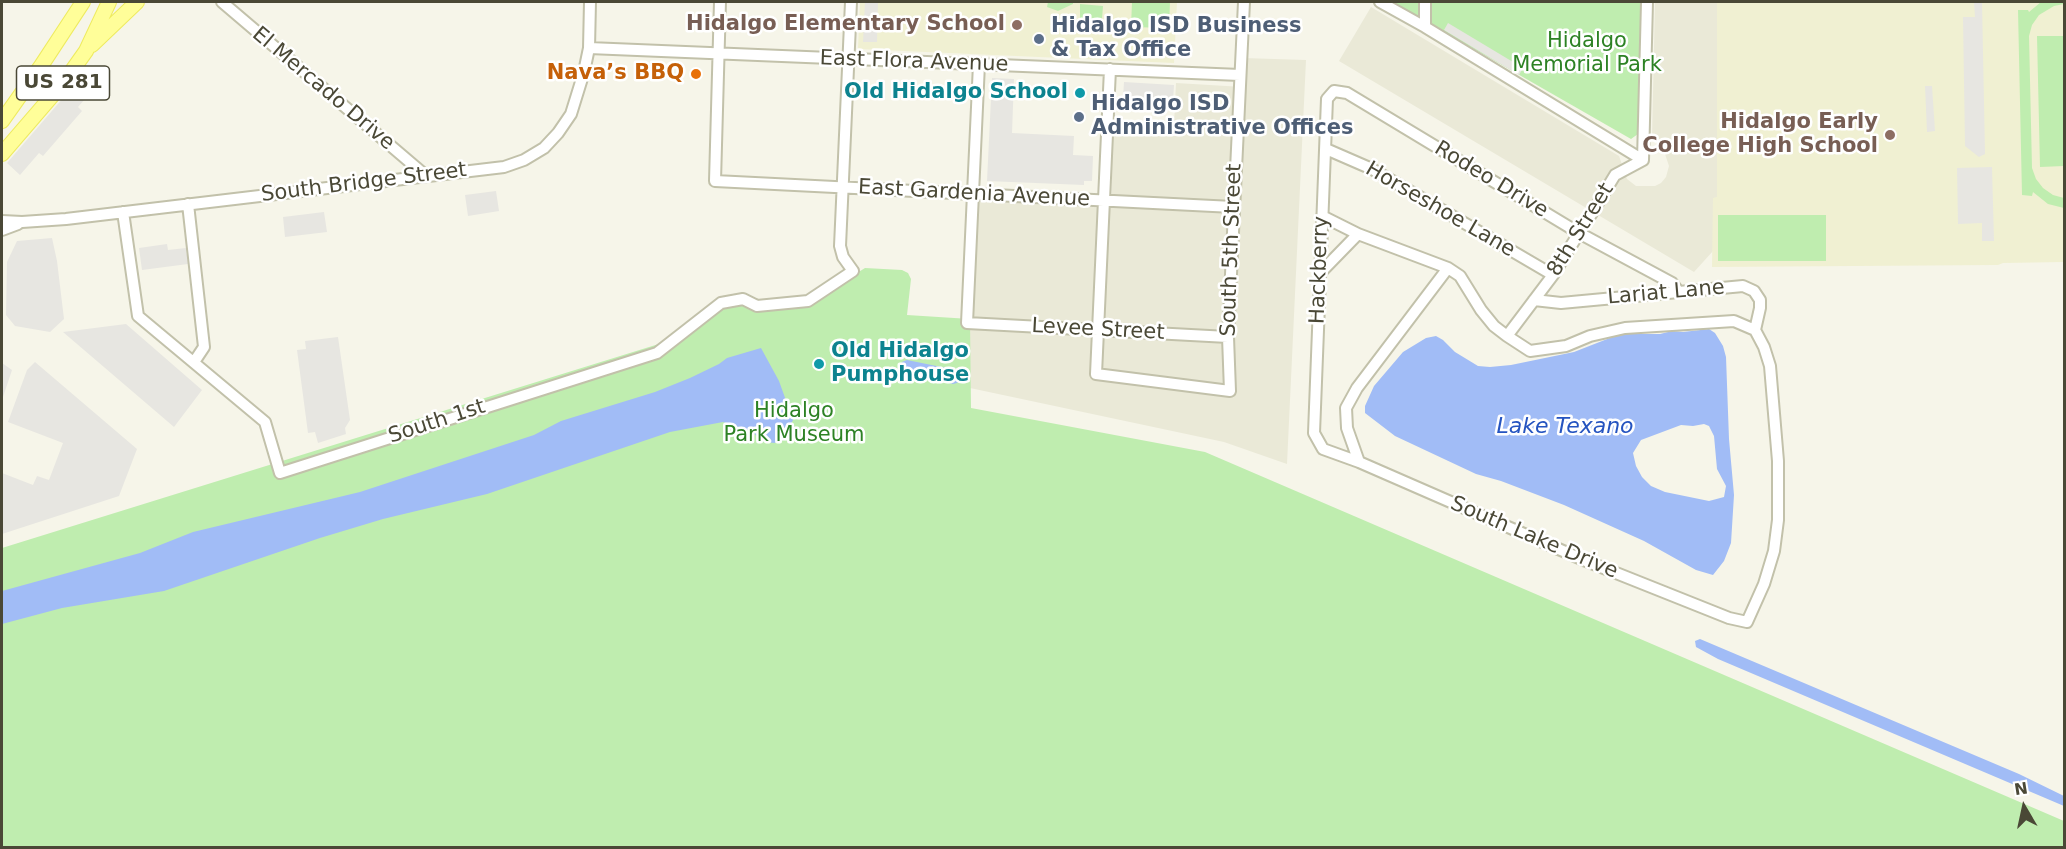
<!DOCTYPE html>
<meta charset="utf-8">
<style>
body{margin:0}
#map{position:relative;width:2066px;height:849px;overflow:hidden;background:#f6f5e9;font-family:"DejaVu Sans",sans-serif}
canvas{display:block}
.frame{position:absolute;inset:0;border:3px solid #4a4836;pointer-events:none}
.north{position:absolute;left:1994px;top:777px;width:60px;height:60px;-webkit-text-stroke:4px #fff;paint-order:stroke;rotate:351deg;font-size:16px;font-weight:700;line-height:24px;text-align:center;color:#4a4836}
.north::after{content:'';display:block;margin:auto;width:21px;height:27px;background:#4a4836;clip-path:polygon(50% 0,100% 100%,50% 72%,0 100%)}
</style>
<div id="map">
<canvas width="2066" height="849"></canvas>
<div class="frame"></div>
<div class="north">N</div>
</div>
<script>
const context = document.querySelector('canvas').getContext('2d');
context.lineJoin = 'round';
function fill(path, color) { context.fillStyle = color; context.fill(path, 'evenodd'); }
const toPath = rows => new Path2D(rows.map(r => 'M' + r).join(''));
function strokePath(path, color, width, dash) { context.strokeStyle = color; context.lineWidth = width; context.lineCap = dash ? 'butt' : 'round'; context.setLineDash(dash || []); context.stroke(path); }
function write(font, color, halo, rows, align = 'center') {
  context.font = font + ' "DejaVu Sans",sans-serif'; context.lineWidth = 5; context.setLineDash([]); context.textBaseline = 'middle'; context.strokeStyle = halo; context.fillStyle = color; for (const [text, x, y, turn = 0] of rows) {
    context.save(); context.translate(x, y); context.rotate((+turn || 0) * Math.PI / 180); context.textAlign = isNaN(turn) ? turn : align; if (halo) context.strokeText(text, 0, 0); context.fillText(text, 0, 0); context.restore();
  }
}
const residential = toPath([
 [1655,2,1717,2,1717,198,1713,198,1713,251,1694,272,1339,61,1371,7,1619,156,1627,179,1636,186,1655,186,1661,183,1666,177,1669,166,1663,148,1652,138],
 [1243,58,1306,60,1287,464,1224,442,970,388,970,319,979,201,1111,208,1113,120,1174,125,1176,83,1243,87]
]);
const education = toPath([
 [860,2,1177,2,1174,63,858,49],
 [1717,2,2064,2,2064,262,2003,263,1998,265,1712,267,1713,198,1717,197]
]);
const green = toPath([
 [1048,2,1073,2,1073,4,1058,11,1047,7],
 [1132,2,1170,2,1169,28,1131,27],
 [1392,2,1641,2,1638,134,1631,139],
 [2041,2,2064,2,2064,4,2054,6,2039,15,2032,25,2029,36,2032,168,2036,179,2043,188,2053,195,2064,198,2064,208,2048,204,2033,192,2032,196,2022,195,2018,10,2028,10,2029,12],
 [1080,4,1103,6,1102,19,1080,18],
 [2037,36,2064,36,2064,166,2040,167],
 [1718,215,1826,215,1826,261,1718,261],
 [865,268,902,270,908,273,911,279,907,315,970,319,971,408,1205,452,2064,821,2064,848,2,848,2,548,662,343,738,296,748,296,777,306,810,306,814,300]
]);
const parking = toPath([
 [865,2,878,2,877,42,863,42],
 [1974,2,1982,2,1985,154,1979,157,1965,146,1963,17,1975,17],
 [1448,23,1523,68,1519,75,1444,30],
 [89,68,102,79,78,107,82,111,43,156,39,153,20,175,7,163],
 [992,78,1014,79,1012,133,1074,136,1073,155,1093,156,1092,181,1084,181,1084,185,987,181],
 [1124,82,1174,85,1173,101,1123,98],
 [1925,86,1932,86,1935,131,1927,132],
 [1992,167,1994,241,1982,241,1982,223,1958,224,1957,168],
 [496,191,499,211,468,216,465,195],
 [324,212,327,232,285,237,283,217],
 [52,238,57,261,64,319,50,332,15,326,6,315,7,262,17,241],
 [167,244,168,250,186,248,188,264,142,270,139,248],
 [126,324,202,390,174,427,63,332],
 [338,337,350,420,345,428,346,434,318,443,315,432,308,433,297,350,306,349,305,341],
 [35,362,137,449,119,496,2,534,2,473,33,485,37,476,49,480,63,443,8,422,27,370],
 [2,363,12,370,2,400]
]);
const water = toPath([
 [1709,329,1715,333,1723,346,1726,357,1729,439,1734,495,1731,543,1724,561,1713,575,1696,570,1644,541,1564,505,1501,481,1476,474,1395,436,1365,413,1365,406,1374,386,1403,352,1426,338,1436,336,1443,340,1455,352,1478,366,1490,367,1511,365,1574,352,1620,334,1660,334,1672,331,1683,332],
 [1704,424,1709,426,1714,436,1717,469,1726,486,1724,497,1709,501,1665,492,1651,486,1642,477,1636,466,1633,453,1641,440,1681,425,1693,426],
 [761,348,779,381,793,420,782,441,774,443,761,441,753,432,723,422,670,432,487,494,383,519,320,538,164,591,62,608,2,624,2,591,140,553,193,532,360,492,534,435,561,421,655,392,690,378,719,364,727,358],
 [907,360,961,371,961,378,957,383,953,384,932,378,901,365,902,362],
 [1700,639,2019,774,2064,796,2064,806,1718,659,1696,647,1695,641]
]);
const minor = toPath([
 [222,2,425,175],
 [720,2,715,181,1233,207],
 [1380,2,1425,27,1643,160],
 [1425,2,1425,27],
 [1647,2,1643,160,1615,175,1592,213,1579,233,1553,275,1507,336,1530,351,1566,346,1590,336,1625,328,1734,321,1755,330,1764,347,1770,366,1778,461,1778,520,1774,551,1764,584,1747,622,1729,618,1586,561,1359,462,1323,449,1314,433,1327,99,1334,91,1347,93,1579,233,1672,283,1678,291],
 [589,48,1240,75],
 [979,64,967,323,1228,337],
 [1110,69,1096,374,1230,391,1228,337,1244,2],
 [1326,149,1372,169,1553,275],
 [188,204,204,347,194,362],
 [123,212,138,316,265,422,280,473,657,353,721,303,743,299,757,306,808,301,853,271,843,257,840,246,851,2],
 [1322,216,1358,234,1448,268,1460,276,1481,310,1494,326,1507,336],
 [2,221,22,222,66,219,504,167,524,160,544,148,558,133,571,114,584,72,589,48,590,2],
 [2,230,18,224],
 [1320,273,1358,234],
 [1534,300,1561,303,1743,286,1754,291,1760,300,1760,308,1755,330],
 [1359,462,1347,428,1346,408,1357,388,1448,268]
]);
const major = toPath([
 [92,45,137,2],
 [2,121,41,66,83,2],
 [2,154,64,82,86,51,109,2]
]);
const markers = [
 [1017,25,6,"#8d6e63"],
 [1039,39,6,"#5c6f8a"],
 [696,74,6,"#e8710a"],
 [1080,93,6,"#0f9aa8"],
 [1079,117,6,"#5c6f8a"],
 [1890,135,6,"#8d6e63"],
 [819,364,6,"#0f9aa8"]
];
const shields = [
 [63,83,93]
];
const shieldNames = [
 ["US 281",63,83]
];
const educationNames = [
 ["Hidalgo Elementary School",1005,25],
 ["Hidalgo Early",1878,123],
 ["College High School",1878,147]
];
const serviceNames = [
 ["Hidalgo ISD Business",1051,27],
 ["& Tax Office",1051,51],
 ["Hidalgo ISD",1091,105],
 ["Administrative Offices",1091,129]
];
const parkNames = [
 ["Hidalgo",1587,42],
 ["Memorial Park",1587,66],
 ["Hidalgo",794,412],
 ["Park Museum",794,436]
];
const streetNames = [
 ["East Flora Avenue",914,62,2],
 ["El Mercado Drive",323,89,40],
 ["Rodeo Drive",1491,180,31],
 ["South Bridge Street",364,183,-7],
 ["East Gardenia Avenue",974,194,3],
 ["Horseshoe Lane",1440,210,30],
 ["8th Street",1581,230,-58],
 ["South 5th Street",1232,250,-88],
 ["Hackberry",1320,270,-88],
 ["Lariat Lane",1666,293,-5],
 ["Levee Street",1098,330,3],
 ["South 1st",437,422,-18],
 ["South Lake Drive",1534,538,23]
];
const foodNames = [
 ["Nava’s BBQ",684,74]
];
const cultureNames = [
 ["Old Hidalgo School",1068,93],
 ["Old Hidalgo",831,352,"left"],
 ["Pumphouse",831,376,"left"]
];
const waterNames = [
 ["Lake Texano",1565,427]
];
fill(residential, '#eae9d7');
fill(education, '#f0f0d2');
fill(green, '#bfedaf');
fill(parking, '#e7e6e1');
fill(water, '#a1bcf6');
strokePath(minor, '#c2c1aa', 14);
strokePath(major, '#eeeb5f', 16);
strokePath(minor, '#fff', 10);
strokePath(major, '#fffe99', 14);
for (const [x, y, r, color] of markers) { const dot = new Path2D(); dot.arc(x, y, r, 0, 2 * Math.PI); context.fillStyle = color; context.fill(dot); strokePath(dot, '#fff', 2); }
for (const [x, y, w] of shields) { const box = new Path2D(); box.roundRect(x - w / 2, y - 17, w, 34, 4.5); context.fillStyle = '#fff'; context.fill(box); strokePath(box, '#4a4836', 1.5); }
write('bold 20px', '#4a4836', null, shieldNames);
write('bold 21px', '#785e54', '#fff', educationNames, 'right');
write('bold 21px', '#4e5e75', '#fff', serviceNames, 'left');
write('21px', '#2d8224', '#fff', parkNames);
write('21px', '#4a4836', '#fff', streetNames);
write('bold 21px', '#c56008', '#fff', foodNames, 'right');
write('bold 21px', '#0d838f', '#fff', cultureNames, 'right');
write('italic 22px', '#2554c0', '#fff', waterNames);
</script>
